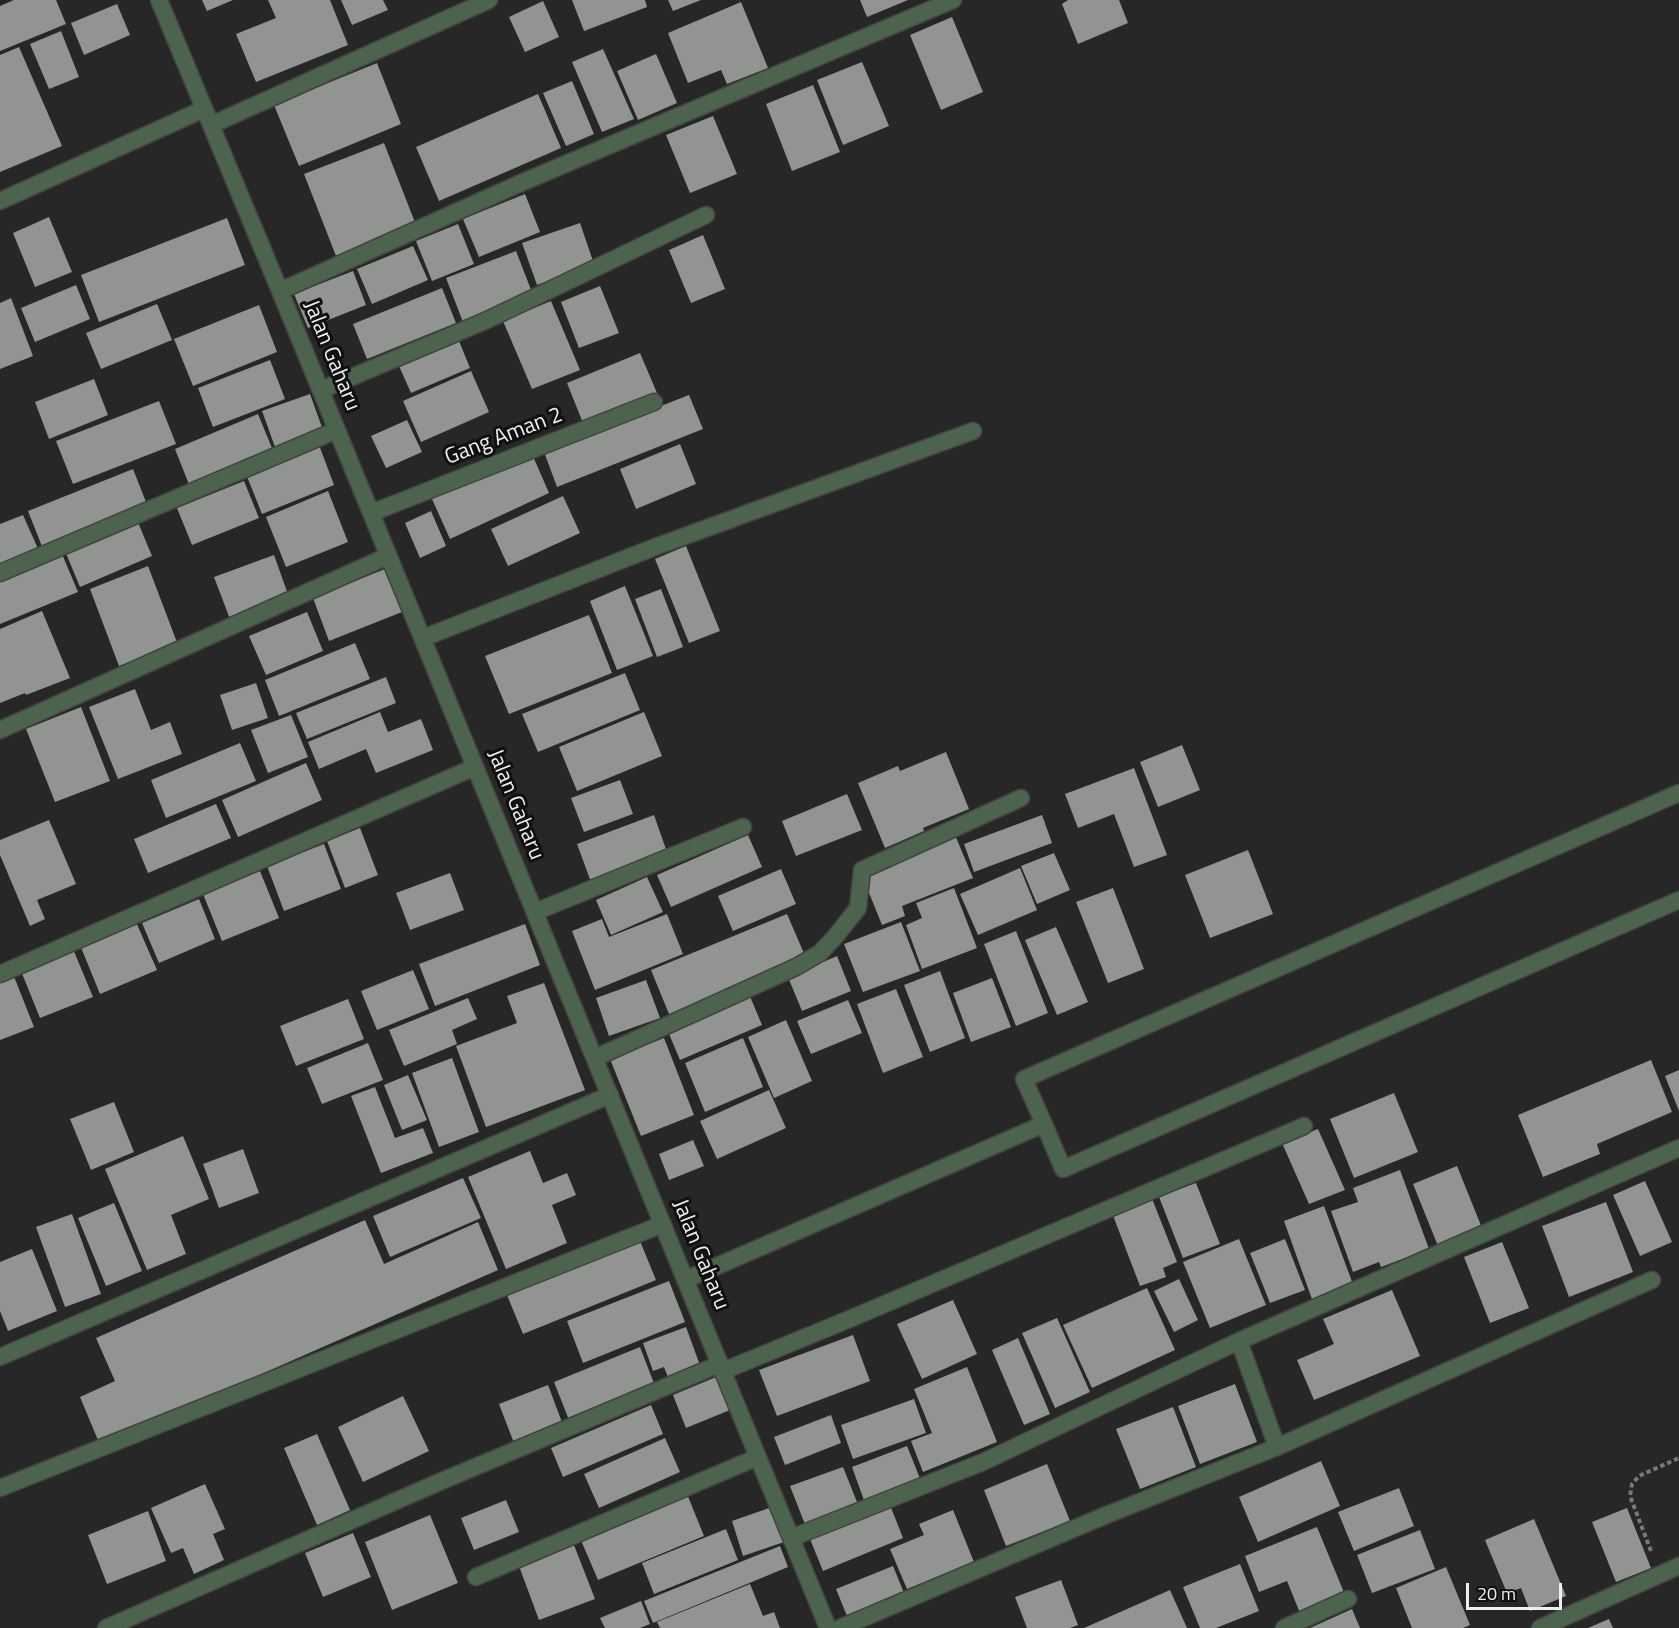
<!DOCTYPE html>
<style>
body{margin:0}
#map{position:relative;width:1679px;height:1628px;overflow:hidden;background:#262726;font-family:"Titillium Web",sans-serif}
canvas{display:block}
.scale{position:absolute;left:1466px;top:1583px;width:96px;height:27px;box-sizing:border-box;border:3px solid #eeefee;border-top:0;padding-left:8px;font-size:18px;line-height:21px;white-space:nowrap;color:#eeefee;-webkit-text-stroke:4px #0f100f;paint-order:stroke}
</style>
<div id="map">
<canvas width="1679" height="1628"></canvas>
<div class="scale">20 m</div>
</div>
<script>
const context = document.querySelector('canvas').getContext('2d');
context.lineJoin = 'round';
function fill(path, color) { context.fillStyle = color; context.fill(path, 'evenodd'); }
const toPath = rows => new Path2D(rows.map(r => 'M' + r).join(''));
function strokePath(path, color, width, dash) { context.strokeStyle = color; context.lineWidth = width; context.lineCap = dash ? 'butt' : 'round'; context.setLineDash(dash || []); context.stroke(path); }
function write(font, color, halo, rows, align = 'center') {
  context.font = font + ' "Titillium Web",sans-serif'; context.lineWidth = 6; context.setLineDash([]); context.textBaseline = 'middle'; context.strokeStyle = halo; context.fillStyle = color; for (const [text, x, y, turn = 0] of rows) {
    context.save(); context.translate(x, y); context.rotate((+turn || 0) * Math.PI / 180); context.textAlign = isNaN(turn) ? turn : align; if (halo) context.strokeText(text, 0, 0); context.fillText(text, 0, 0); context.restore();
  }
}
const building = toPath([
 [14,0,56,0,66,24,0,51,0,6],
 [202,0,233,0,207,11],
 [268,0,330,0,348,45,256,82,236,34,276,18],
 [341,0,383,0,388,10,352,25],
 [572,0,645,0,647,7,584,31],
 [668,0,701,0,673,11],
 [860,0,908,0,867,17],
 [1068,0,1119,0,1128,23,1078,44,1062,4],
 [543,1,559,37,525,52,509,17],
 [741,2,768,68,727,84,721,70,688,83,668,33],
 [117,4,130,35,84,55,71,23],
 [952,17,983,92,941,110,910,35],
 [61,31,79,77,49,89,30,44],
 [19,47,62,146,0,172,0,55],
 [603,49,634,119,602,132,572,62],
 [656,54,677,103,638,120,617,71],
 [862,62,889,126,843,145,817,80],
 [377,63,401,124,299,166,274,105],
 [572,81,594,134,566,146,543,93],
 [813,85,840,152,792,171,766,104],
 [538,94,561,148,439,201,416,147],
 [713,116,737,174,690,193,666,135],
 [384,143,416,225,336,256,304,174],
 [525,194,540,232,479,257,463,219],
 [49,217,72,272,35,287,13,233],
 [227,218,245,265,99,322,81,275],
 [580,223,594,264,537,285,522,243],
 [458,224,474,264,432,281,416,241],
 [703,235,725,289,691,303,669,250],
 [413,246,428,280,372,304,357,269],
 [516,251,533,295,463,322,446,278],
 [353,271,366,305,308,328,294,294],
 [76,285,90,319,35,342,21,308],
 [600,286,619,333,579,348,561,302],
 [442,288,456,323,367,359,353,324],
 [11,298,33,356,0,369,0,303],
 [551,301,580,370,532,389,503,321],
 [157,304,172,340,101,369,86,333],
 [259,305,277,352,193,386,174,339],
 [459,341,470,368,411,393,399,366],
 [640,353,657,393,583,423,567,383],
 [270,360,285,399,213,427,198,388],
 [471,371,489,412,421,442,403,401],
 [94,379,108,415,49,439,35,402],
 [310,394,323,430,275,447,262,411],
 [689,395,703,429,557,487,544,452],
 [159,401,176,444,73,484,56,441],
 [258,414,274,453,190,487,175,449],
 [407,420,422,452,386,468,371,436],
 [680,444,696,484,636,509,620,469],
 [319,445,334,485,262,514,246,474],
 [532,454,549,493,450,539,432,499],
 [133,469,148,507,43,549,28,511],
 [244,481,259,518,192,545,177,508],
 [328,491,348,542,286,567,266,517],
 [563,496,580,533,508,566,491,529],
 [431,511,446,546,420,558,405,523],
 [23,515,39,551,0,567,0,524],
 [137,520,152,556,80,587,65,551],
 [686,546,720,631,689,643,655,559],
 [62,554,78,592,0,624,0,579],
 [274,555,289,597,230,619,214,577],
 [148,566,178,645,119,666,90,589],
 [385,569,402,612,329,641,313,598],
 [625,586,653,656,617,670,590,601],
 [661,589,683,647,657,657,635,599],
 [42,611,70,678,26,695,25,693,0,703,0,629],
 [307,612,323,651,266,675,249,636],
 [589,615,612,673,509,714,485,656],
 [355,643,370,679,279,716,265,680],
 [625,673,640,710,538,752,522,714],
 [386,677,396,703,307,739,296,713],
 [256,683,268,718,232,730,220,695],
 [135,689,151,730,170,722,182,754,118,779,89,707],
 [81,707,110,781,55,802,26,729],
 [380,712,388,732,421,719,433,750,376,773,366,749,319,769,308,742],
 [644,712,662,756,577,791,559,747],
 [291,715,308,757,268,773,251,730],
 [240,743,256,781,166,818,151,780],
 [1182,745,1200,790,1158,807,1140,762],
 [946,752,969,809,923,828,924,831,885,848,858,783,898,766,900,771],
 [306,763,322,800,238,837,222,800],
 [1134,768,1167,855,1134,867,1114,814,1078,828,1065,794],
 [620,780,633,814,584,832,571,798],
 [847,794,862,830,796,856,782,821],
 [216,804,231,838,148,873,134,839],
 [654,815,668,855,591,882,577,844],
 [1042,815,1052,843,974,872,964,844],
 [49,820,76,884,37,900,45,919,30,926,0,855,0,840],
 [360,828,378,875,345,888,327,841],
 [748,835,762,867,671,907,657,875],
 [955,835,973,878,902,906,905,916,882,925,863,878,886,869,884,864],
 [324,844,341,889,284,911,267,866],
 [1248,850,1273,914,1210,938,1185,875],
 [1054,853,1070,890,1037,904,1021,866],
 [1020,868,1037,910,978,935,960,894],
 [781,869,796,904,733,931,718,896],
 [260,871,279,918,222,941,203,894],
 [450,873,464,910,410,930,396,893],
 [647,877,663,912,611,935,596,900],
 [954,888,977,948,922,969,906,925,922,918,916,903],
 [1113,888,1144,969,1108,983,1076,902],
 [199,899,215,939,159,963,142,923],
 [667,914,683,954,595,990,572,931,602,919,609,937],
 [787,914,806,958,669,1014,651,970],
 [136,922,157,970,100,994,80,945],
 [901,922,920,971,863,992,844,944],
 [525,924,540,965,435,1006,419,964],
 [1056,927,1088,1002,1057,1015,1025,940],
 [1016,931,1048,1013,1016,1026,984,944],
 [73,949,93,997,40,1018,21,971],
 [837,956,851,991,802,1011,788,977],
 [413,970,429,1009,377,1030,361,991],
 [940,971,965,1038,930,1052,904,985],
 [13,974,34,1027,0,1040,0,979],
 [992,978,1011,1027,971,1042,953,993],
 [646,980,660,1018,609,1036,596,998],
 [544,983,585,1090,486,1127,456,1046,517,1023,507,996],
 [896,989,923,1057,883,1073,857,1004],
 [749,994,762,1025,680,1060,667,1029],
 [468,998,477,1019,452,1030,457,1044,404,1066,389,1030],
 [348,999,364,1039,296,1066,280,1026],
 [848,1000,862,1033,811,1054,797,1021],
 [786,1020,812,1081,774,1098,748,1037],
 [664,1038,694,1115,641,1136,610,1059],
 [743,1038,763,1087,705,1112,685,1063],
 [368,1043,383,1080,322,1104,307,1068],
 [452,1058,479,1132,439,1147,412,1073],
 [1651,1060,1672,1112,1597,1144,1600,1154,1543,1177,1518,1115],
 [1679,1070,1679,1111,1665,1076],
 [408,1075,427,1120,402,1130,384,1085],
 [375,1087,395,1138,423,1128,433,1153,381,1173,351,1096],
 [769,1090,786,1128,717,1159,700,1121],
 [1394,1093,1418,1152,1354,1178,1330,1119],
 [114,1102,134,1152,91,1170,70,1119],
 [1318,1129,1345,1190,1309,1204,1282,1143],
 [183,1136,209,1199,171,1215,186,1254,147,1270,105,1169],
 [693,1140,704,1166,669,1180,659,1154],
 [243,1149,259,1193,219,1208,203,1164],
 [530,1151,543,1183,567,1173,576,1195,552,1205,567,1243,506,1269,468,1177],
 [1457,1166,1482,1228,1438,1246,1413,1184],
 [1400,1170,1429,1249,1381,1267,1379,1262,1353,1272,1331,1211,1358,1202,1353,1188],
 [463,1178,481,1218,390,1257,373,1216],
 [1645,1181,1672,1242,1640,1256,1613,1195],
 [1196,1183,1220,1244,1183,1258,1159,1197],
 [1151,1196,1177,1262,1163,1268,1166,1277,1140,1286,1112,1213],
 [1606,1202,1633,1272,1569,1297,1542,1226],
 [114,1203,142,1271,106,1286,78,1218],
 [1324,1206,1354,1287,1313,1302,1284,1221],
 [72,1214,101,1294,65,1307,36,1227],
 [365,1220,384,1264,478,1222,498,1270,100,1445,80,1397,115,1381,96,1338],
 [1239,1239,1266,1305,1210,1328,1183,1262],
 [1285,1239,1305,1290,1270,1303,1250,1253],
 [640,1241,656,1280,523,1334,507,1295],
 [1502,1242,1529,1308,1490,1323,1464,1257],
 [32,1249,57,1311,8,1331,0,1311,0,1262],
 [1179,1279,1198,1320,1174,1332,1154,1291],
 [669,1281,685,1322,583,1363,567,1321],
 [1147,1288,1175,1350,1092,1388,1063,1325],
 [1392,1290,1420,1356,1314,1400,1297,1360,1334,1344,1323,1319],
 [953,1300,977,1354,922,1379,897,1324],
 [1057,1318,1090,1392,1055,1408,1022,1333],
 [686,1327,701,1368,669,1380,664,1367,653,1371,643,1343],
 [853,1335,870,1381,777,1416,759,1370],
 [1018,1338,1050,1414,1024,1425,992,1350],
 [640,1347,655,1386,569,1420,554,1382],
 [967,1367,997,1442,923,1472,911,1441,932,1433,914,1389],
 [716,1377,730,1410,686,1428,673,1395],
 [1235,1384,1257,1442,1200,1464,1178,1406],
 [548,1385,563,1425,514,1443,499,1404],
 [403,1396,429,1451,363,1482,338,1427],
 [914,1399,926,1433,853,1459,841,1425],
 [651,1405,663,1434,563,1477,551,1448],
 [1173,1407,1196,1467,1140,1489,1116,1429],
 [831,1415,841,1443,785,1465,774,1437],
 [317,1434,350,1510,317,1525,284,1448],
 [665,1438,680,1472,599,1508,584,1474],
 [907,1446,921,1481,865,1503,852,1467],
 [1321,1461,1340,1506,1258,1542,1239,1497],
 [1047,1464,1070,1521,1006,1546,984,1490],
 [843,1467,859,1507,806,1527,790,1486],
 [205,1484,225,1529,213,1534,224,1560,194,1574,183,1548,171,1553,151,1508],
 [1399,1488,1414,1526,1354,1551,1338,1512],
 [687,1494,704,1536,598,1580,580,1538],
 [506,1500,519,1532,474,1550,461,1518],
 [890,1505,903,1538,823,1571,810,1539],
 [772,1507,784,1542,743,1556,732,1521],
 [1627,1508,1651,1568,1616,1582,1592,1522],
 [953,1510,974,1562,907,1589,890,1549,924,1535,919,1524],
 [148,1511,166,1561,107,1584,88,1535],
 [430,1515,458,1583,392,1610,365,1542],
 [1534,1519,1566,1596,1530,1611,1521,1588,1507,1593,1485,1540],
 [1317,1527,1345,1595,1300,1613,1287,1581,1259,1592,1245,1556],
 [726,1529,738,1560,654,1594,642,1563],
 [1420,1530,1435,1569,1372,1593,1357,1555],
 [353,1533,371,1577,323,1597,305,1553],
 [574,1545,595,1599,539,1620,519,1566],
 [780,1546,788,1567,653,1623,644,1601],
 [1240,1564,1259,1611,1216,1628,1200,1628,1183,1587],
 [893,1566,904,1593,847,1616,836,1589],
 [1446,1567,1470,1625,1463,1628,1412,1628,1396,1588],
 [1061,1580,1078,1625,1070,1628,1027,1628,1015,1597],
 [750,1584,763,1616,774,1612,780,1628,660,1628,657,1622],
 [1170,1590,1187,1628,1084,1628],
 [641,1601,650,1624,640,1628,605,1628,600,1618],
 [1352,1609,1360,1628,1310,1628],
 [1609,1619,1613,1628,1588,1628]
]);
const path = toPath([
 [1651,1551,1630,1496,1632,1484,1639,1476,1679,1458]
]);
const minor = toPath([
 [159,0,280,291,828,1628],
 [211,125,489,0],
 [0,201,204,109],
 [280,291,523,182,953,0],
 [321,390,485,321,706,215],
 [371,513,654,402],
 [0,573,337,430],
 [423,638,655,547,973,431],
 [0,730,388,556],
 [535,912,743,827],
 [0,974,475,767],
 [595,1058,796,967,820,953,835,937,858,908,862,870,1021,798],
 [1044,1124,1063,1169,1679,900],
 [685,1280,1044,1124,1024,1079,1679,793],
 [0,1357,610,1095],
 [723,1371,852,1318,1304,1126],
 [1277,1447,1652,1280],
 [0,1488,663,1224],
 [791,1538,983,1462,1239,1341],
 [476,1577,758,1457],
 [106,1628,437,1483,720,1364],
 [840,1628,1104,1516,1277,1447,1239,1341,1679,1148],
 [1284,1628,1348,1599],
 [1540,1628,1679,1566]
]);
const streetNames = [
 ["Jalan Gaharu",331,356,68],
 ["Gang Aman 2",504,437,-21],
 ["Jalan Gaharu",515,805,68],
 ["Jalan Gaharu",700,1255,68]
];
fill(building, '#929492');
strokePath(minor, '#424342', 19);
strokePath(path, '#777877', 4, [4.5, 3]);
strokePath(minor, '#4c634d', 16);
write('22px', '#eeefee', '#0f100f', streetNames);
</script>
